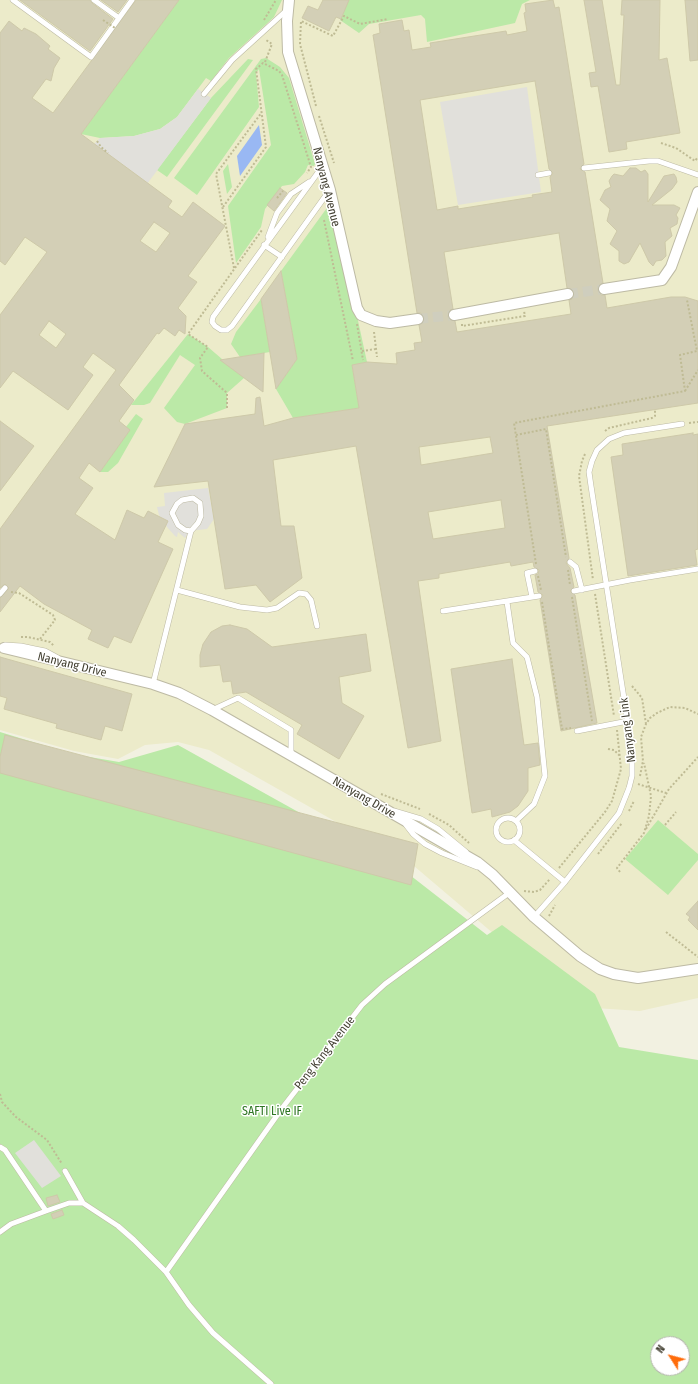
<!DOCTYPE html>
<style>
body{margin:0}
#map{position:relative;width:698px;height:1384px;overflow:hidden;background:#f2f1e1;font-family:"Fira Sans Condensed",sans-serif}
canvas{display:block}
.north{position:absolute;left:650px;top:1336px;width:40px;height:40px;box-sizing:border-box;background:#fff;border:1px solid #b4b3ad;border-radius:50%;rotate:306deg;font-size:11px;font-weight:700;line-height:16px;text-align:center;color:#434032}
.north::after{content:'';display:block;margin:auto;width:14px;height:18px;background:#ff6c0b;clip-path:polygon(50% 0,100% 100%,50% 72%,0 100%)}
</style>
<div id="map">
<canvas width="698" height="1384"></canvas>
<div class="north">N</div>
</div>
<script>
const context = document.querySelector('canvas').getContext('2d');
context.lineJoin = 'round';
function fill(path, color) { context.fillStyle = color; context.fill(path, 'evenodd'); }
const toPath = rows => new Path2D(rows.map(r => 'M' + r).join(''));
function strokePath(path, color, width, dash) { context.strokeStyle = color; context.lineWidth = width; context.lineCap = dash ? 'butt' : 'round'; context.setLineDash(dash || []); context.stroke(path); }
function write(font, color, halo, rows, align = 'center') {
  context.font = font + ' "Fira Sans Condensed",sans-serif'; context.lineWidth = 3; context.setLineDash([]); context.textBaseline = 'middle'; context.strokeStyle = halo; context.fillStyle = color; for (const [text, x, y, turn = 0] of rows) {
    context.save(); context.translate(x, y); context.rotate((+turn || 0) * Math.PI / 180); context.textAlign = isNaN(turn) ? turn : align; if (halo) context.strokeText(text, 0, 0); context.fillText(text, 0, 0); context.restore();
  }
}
const education = toPath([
 [0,0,698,0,698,998,640,1011,595,1008,494,934,414,866,209,750,178,742,145,745,118,759,74,751,0,730]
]);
const green = toPath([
 [179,0,282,0,274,17,229,58,211,81,206,78,177,117,160,129,134,136,100,138,81,134],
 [348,0,530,0,522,4,515,23,427,42,425,19,421,15,369,24,359,33,340,20],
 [266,58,280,67,289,78,315,164,314,166,308,165,305,172,294,184,282,186,265,209,261,227,236,263,228,206,271,145,259,69,256,73,259,107,197,195,174,178,261,59],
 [248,59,253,60,167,177,157,170,211,98],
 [228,164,232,187,227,194,223,171],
 [332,201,367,362,352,365,359,408,293,418,276,389,297,359,281,271],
 [261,299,270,352,240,357,231,344,236,332],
 [188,334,208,347,244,378,227,393,227,408,185,424,177,422,164,408,195,365,180,355,150,403,144,405,131,405],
 [136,414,143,419,118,463,108,472,100,472,130,430,126,427],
 [0,732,72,754,119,762,178,745,406,872,487,935,502,925,595,994,619,1047,698,1060,698,1384,0,1384],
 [658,1344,682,1344,682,1368,658,1368],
 [658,820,698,854,698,860,668,895,625,859]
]);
const parking = toPath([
 [527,87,541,192,458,205,440,102],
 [198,89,211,98,147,184,93,145,100,138,134,136,160,129,177,117],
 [208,488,214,519,207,529,189,531,185,538,178,532,177,537,175,536,167,527,159,515,157,507,165,506,164,493],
 [34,1140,61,1176,42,1188,15,1153]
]);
const water = toPath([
 [259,125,262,145,240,176,237,156]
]);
const building = toPath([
 [20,0,90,0,92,3,113,19,90,51,20,0],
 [101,0,127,0,118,12,101,0],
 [136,0,179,0,81,134,172,201,168,207,182,217,193,202,225,226,188,276,197,282,178,308,186,316,185,334,179,330,175,336,164,328,159,334,157,333,119,385,134,400,119,421,130,430,100,472,89,463,79,478,93,488,75,514,115,540,127,510,144,518,148,511,168,521,158,542,173,549,131,643,114,636,108,648,88,639,92,630,44,604,20,586,0,612,0,598,9,588,5,584,0,588,0,529,116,370,93,353,83,367,93,375,68,410,13,371,0,388,0,315,47,252,25,237,5,265,0,261,0,33,9,21,22,31,24,28,36,34,50,46,48,49,60,58,54,68,51,81,46,79,32,98,53,113,136,0],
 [154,222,170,233,156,252,140,241,154,222],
 [49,321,66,334,56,348,39,335,49,321],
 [323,0,349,0,341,19,336,17,329,31,302,18,308,6,318,10,323,0],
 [553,0,555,8,559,7,584,164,580,169,585,172,603,283,598,286,598,290,601,295,605,295,607,308,671,297,685,297,698,301,698,403,547,426,569,558,566,563,570,568,574,587,570,591,575,595,597,723,561,731,540,600,543,595,538,592,535,575,538,574,539,570,534,567,533,562,511,566,510,562,439,574,439,578,418,581,441,741,408,748,356,446,273,460,281,526,294,526,302,578,270,602,256,585,225,589,208,481,154,487,185,424,255,414,256,398,260,397,264,426,293,418,359,408,352,365,367,362,397,364,396,353,415,350,414,343,422,342,419,325,424,322,424,318,421,313,417,313,373,35,380,33,379,24,402,20,404,31,409,30,412,50,431,47,430,43,506,31,507,35,527,31,524,13,526,12,525,4,553,0],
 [535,81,549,169,553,173,550,177,552,192,532,195,533,197,458,209,458,206,437,210,420,100,535,81],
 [559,233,567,288,573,290,574,293,572,299,569,300,571,314,457,332,455,321,449,319,448,316,450,310,453,309,444,252,559,233],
 [490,437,493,453,421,465,419,447,490,437],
 [501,500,505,528,433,539,428,512,501,500],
 [584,0,602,0,616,85,620,85,624,15,621,15,622,0,660,0,659,60,667,58,680,133,626,142,627,149,609,152,598,86,591,87,589,73,596,72,584,0],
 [685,0,698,0,698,60,690,61,685,0],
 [630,168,636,168,641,172,645,170,648,174,648,202,664,176,674,174,676,177,677,182,672,189,652,205,674,205,680,208,676,215,678,218,677,224,670,228,672,236,665,242,666,256,662,260,656,261,653,266,649,262,640,243,629,262,624,264,619,261,619,251,610,244,617,231,607,221,610,209,600,200,605,190,611,187,609,181,612,176,614,174,623,176,630,168],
 [280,188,287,193,274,211,267,205,280,188],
 [281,271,297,359,276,389,261,299,281,271],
 [264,353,263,392,220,360,264,353],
 [0,421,34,446,0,491,0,421],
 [693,433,693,435,698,434,698,549,695,550,697,565,628,576,611,457,623,455,622,444,693,433],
 [230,625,247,629,272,647,366,634,371,671,339,677,342,703,364,716,339,759,297,734,302,725,246,692,233,694,231,681,223,682,220,665,200,667,200,655,203,644,211,632,222,626,230,625],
 [0,657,132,694,122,731,105,726,101,740,56,728,57,724,4,709,7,698,0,696,0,657],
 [512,659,524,745,538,743,540,765,528,768,528,791,518,806,510,812,492,817,491,809,472,813,451,669,512,659],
 [5,735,418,844,411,885,0,773,0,757,5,735],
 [698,901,698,930,688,920,690,917,686,914,698,901],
 [57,1195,60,1202,48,1206,46,1198,57,1195],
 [62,1210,64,1215,53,1219,51,1214,62,1210]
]);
const minorTunnel = toPath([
 [568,294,604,289],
 [418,319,454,315]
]);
const path = toPath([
 [264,20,276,0],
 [265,62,272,44,266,40],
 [316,106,300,44,301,21,333,36,344,16,360,24,388,19],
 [319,116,334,163],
 [97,141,101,147,108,153],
 [661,143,676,148,695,161,698,157],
 [277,198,283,191],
 [223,207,266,147,256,69,263,63,279,71,282,75,311,167,307,173],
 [324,220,353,361],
 [234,268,216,174,262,112],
 [357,324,363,360],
 [462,324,462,326,525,316,524,311],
 [374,332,377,357],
 [362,351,376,349],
 [685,391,698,370],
 [227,408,227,393,202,371,200,358,208,347,188,334,262,230],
 [689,423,698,422],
 [605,431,609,428,652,418,655,416,655,410],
 [516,435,546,429,566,557],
 [585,454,582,461,579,476,593,580],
 [536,564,514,423,685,391,680,355,697,351,687,300],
 [568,570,570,585],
 [538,576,541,590],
 [11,592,19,593,53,615,55,620,40,639],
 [595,594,614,716],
 [572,597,592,721],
 [542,602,562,729,571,728],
 [21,637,28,637,50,642,54,646],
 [632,686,642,698,646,724],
 [608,749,614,750,620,756],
 [640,776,643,761,641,737,646,724,650,718,657,713,670,707,685,708,698,714],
 [638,784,666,793],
 [381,794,420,809],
 [629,811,634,801],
 [429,814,449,825,469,843],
 [665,825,676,812],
 [646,829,669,789,698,757],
 [598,854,622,823],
 [559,868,605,812,612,801,621,769,617,730],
 [620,872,617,868,644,833,649,816,651,796,644,763],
 [524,891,534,892,540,890,550,879],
 [549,916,555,905],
 [666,932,698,957],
 [0,1094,2,1102,16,1117,47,1140,62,1164]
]);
const service = toPath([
 [13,0,91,57,132,0],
 [94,0,119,18],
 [204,94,232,60,288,9],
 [322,167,213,317,212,322,215,326,221,330,227,330,232,326,329,191],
 [584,168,649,161,658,161,698,175],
 [538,175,549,173],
 [268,237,277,213,291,194,309,182],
 [264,245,282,257],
 [570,562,576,567,582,590],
 [177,590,240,607,267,610,277,608,299,593,306,594,311,600,317,626],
 [574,591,630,580,698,569],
 [0,594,5,588],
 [532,597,527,573,535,571],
 [507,602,513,643,527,657,537,697,545,776,534,804,516,821],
 [443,611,539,596],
 [5,645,21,646,35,649,45,651,58,658],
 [153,684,191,531,198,523,201,516,200,503,193,498,182,500,177,504,172,513,178,525,185,530,191,531],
 [212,710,238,698,291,730,291,755],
 [577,731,628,721],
 [394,811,421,819,438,829,466,852],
 '496 830a12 12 0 1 1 24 0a12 12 0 1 1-24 0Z',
 [406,825,413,834,425,844,442,853,477,867],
 [514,840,565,882],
 [534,917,565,882,619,813,629,788,632,776,632,750,591,486,589,472,592,461,597,450,609,439,624,433,682,424],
 [0,1147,5,1150,46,1211,69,1203,83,1203,118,1226,134,1240,166,1272,189,1305,213,1333,271,1384],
 [65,1171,83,1203],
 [0,1232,11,1224,46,1211],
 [166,1272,283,1107,362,1005,385,984,509,893]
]);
const minor = toPath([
 [289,0,287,21,288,52,330,190,357,308,361,315,376,321,390,323,418,319],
 [604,289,662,280,671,267,698,192],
 [454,315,568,294],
 [4,648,153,684,179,693,212,710,477,862,493,875,534,917,580,956,600,969,614,974,638,978,698,969]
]);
const pathBridge = toPath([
 [103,20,115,28]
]);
const streetNames = [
 ["Nanyang Avenue",326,187,76],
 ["Nanyang Drive",72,665,14],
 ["Nanyang Link",628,730,-97],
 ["Nanyang Drive",364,798,30],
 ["Peng Kang Avenue",325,1053,-52]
];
const parkNames = [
 ["SAFTI Live IF",272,1112]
];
fill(education, '#ecebca');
fill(green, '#bbe9a7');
fill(parking, '#e1e0db');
fill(water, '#99b8f3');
fill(building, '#d3cfb6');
strokePath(building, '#cec9a9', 1);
strokePath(minorTunnel, '#cfcebe', 10, [10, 5]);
strokePath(service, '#bdbaa4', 6);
strokePath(minor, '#bdbaa4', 12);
strokePath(path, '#bfbb94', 2, [2, 2]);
strokePath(service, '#fff', 5);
strokePath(minor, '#fff', 10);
strokePath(pathBridge, '#bfbb94', 2, [2, 2]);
write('12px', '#434032', '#fff', streetNames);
write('12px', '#2f7624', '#fff', parkNames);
</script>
